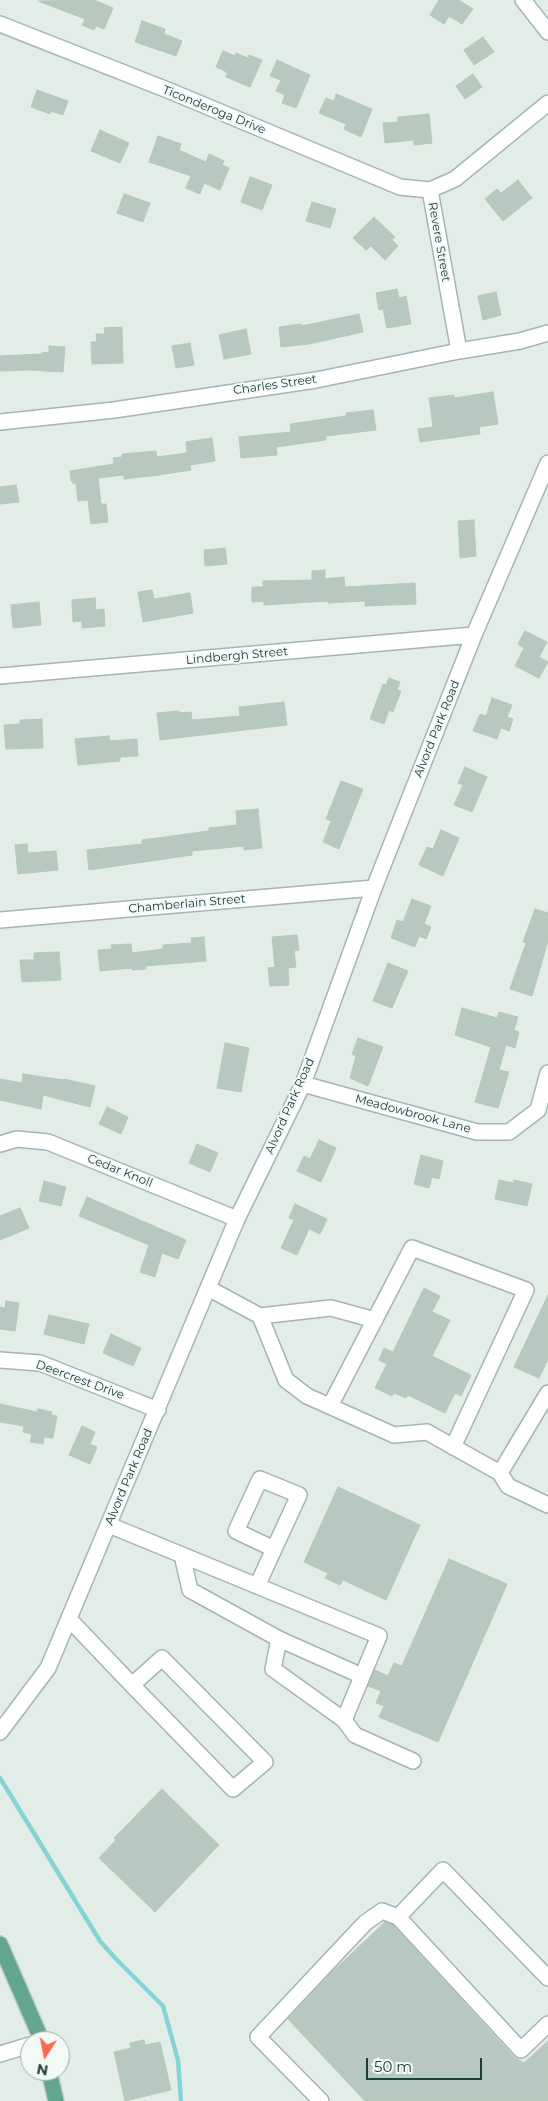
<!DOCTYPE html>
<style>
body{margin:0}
#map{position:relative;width:548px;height:2101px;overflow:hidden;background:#e2ede7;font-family:Montserrat,sans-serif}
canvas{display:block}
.north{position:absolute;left:20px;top:2031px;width:50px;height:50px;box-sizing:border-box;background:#f3f9f5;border:1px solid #9fafa8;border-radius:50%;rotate:191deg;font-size:14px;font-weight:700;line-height:20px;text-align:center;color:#204034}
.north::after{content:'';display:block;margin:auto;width:18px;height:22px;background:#fc6951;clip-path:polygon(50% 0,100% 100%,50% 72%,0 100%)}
.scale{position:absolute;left:366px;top:2058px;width:116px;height:22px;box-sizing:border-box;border:2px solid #204034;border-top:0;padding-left:6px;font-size:15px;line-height:18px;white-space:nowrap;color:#204034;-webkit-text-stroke:4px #f3f9f5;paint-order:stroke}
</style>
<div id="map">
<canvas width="548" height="2101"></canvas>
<div class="north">N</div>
<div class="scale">50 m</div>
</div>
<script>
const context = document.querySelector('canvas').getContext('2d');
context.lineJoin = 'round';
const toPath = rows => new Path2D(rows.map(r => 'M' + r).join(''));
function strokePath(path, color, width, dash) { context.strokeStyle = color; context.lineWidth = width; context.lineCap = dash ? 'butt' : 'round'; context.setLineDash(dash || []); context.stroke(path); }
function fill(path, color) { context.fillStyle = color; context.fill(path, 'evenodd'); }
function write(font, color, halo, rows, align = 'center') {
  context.font = font + ' Montserrat,sans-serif'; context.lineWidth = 4; context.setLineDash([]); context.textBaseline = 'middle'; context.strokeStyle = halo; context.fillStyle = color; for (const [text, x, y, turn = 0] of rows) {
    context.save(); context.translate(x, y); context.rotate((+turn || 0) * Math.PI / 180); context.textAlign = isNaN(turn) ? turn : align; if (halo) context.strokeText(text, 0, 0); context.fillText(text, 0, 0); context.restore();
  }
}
const stream = toPath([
 [0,1778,100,1941,115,1958,163,2006,178,2060,181,2101]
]);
const building = toPath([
 [94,0,113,8,104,29,96,26,94,30,82,25,85,19,38,1,94,0],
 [439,0,459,0,473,9,462,24,449,16,444,24,430,15,439,0],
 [142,21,165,29,164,34,182,41,176,56,135,42,142,21],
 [483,37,494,52,474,65,464,50,483,37],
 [223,51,235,56,236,53,248,58,249,55,262,60,250,87,226,77,227,72,216,67,223,51],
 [277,60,310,75,296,108,282,103,285,95,276,91,281,80,270,76,277,60],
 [473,74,482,87,465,99,456,86,473,74],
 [37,90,68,101,63,115,51,111,50,114,31,107,37,90],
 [336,94,372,109,361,137,344,129,346,124,319,113,326,98,334,101,336,94],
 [429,114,432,143,414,145,414,140,385,143,383,123,398,122,398,117,429,114],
 [100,130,129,143,120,163,91,151,100,130],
 [158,136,181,144,179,150,206,162,209,154,224,161,222,165,229,168,220,190,204,183,200,194,186,188,191,176,149,162,158,136],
 [250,177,272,185,262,210,241,202,250,177],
 [518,180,532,198,503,221,485,199,497,189,501,193,518,180],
 [124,194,150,203,143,222,117,213,124,194],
 [312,202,336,209,330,228,306,221,312,202],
 [374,217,395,237,392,240,398,246,385,260,371,246,366,250,353,238,374,217],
 [397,289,399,298,406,296,411,324,387,328,383,309,379,310,376,293,397,289],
 [496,292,501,315,483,320,478,296,496,292],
 [359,314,363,332,309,344,281,347,279,327,301,324,302,326,359,314],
 [122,327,123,363,92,364,91,342,97,342,96,334,105,334,104,328,122,327],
 [246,329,251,354,224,359,219,335,246,329],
 [190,343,194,365,176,368,172,346,190,343],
 [49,346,65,347,63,372,31,370,0,371,0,356,42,354,43,352,49,353,49,346],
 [493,392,498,424,479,427,480,434,420,442,418,429,433,427,429,398,454,395,454,398,493,392],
 [373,410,376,430,326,436,326,440,276,447,277,455,241,458,239,437,291,432,290,424,346,416,346,413,373,410],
 [212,438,215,461,190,465,191,470,159,475,124,479,124,475,98,478,101,504,106,504,108,522,91,524,88,500,78,501,76,483,73,484,73,481,71,481,70,471,114,464,113,458,122,457,122,454,156,451,157,457,187,453,186,442,212,438],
 [16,485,19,502,0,504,0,487,16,485],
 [474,520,476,556,460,558,458,521,474,520],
 [225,548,227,564,205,566,204,550,225,548],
 [325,570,325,579,344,577,345,587,415,583,416,604,365,606,365,601,328,603,328,601,264,605,264,601,252,602,252,587,263,587,263,581,312,580,312,571,325,570],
 [152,590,154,599,190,593,193,613,143,622,138,592,152,590],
 [95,598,96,610,104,609,105,626,82,628,82,621,73,622,72,600,95,598],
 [39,602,41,625,13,628,11,605,39,602],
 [525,631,547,642,539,657,548,662,539,678,515,666,524,648,518,644,525,631],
 [389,678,400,682,397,690,401,691,393,712,389,710,384,724,370,719,383,684,386,685,389,678],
 [492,698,512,705,507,717,513,719,509,731,501,728,497,739,473,731,480,714,486,716,492,698],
 [284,702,287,725,160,740,157,713,179,711,179,713,191,712,192,720,240,716,239,707,284,702],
 [42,719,43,748,6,749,4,725,20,724,20,720,42,719],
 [109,736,110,741,137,739,138,756,120,757,120,761,78,765,75,739,109,736],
 [465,767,487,777,472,812,454,805,463,785,458,783,465,767],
 [341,781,363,789,339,849,323,842,331,821,326,819,341,781],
 [258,809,262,848,244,850,244,846,192,851,192,855,89,870,87,850,142,844,142,840,209,831,209,828,237,825,236,811,258,809],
 [441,830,459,838,443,876,419,865,427,847,433,849,441,830],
 [27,844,28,853,56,851,58,870,18,874,15,845,27,844],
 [412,899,431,906,424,924,431,927,426,939,419,936,415,947,391,938,397,920,403,922,412,899],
 [535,909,548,913,548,941,532,996,510,989,526,943,523,942,535,909],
 [297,935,299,950,294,951,296,967,288,968,289,985,270,986,268,968,275,967,272,937,297,935],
 [204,937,206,961,145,966,146,969,132,970,132,968,100,971,98,950,112,949,111,945,131,944,132,953,163,949,163,945,192,943,191,938,204,937],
 [59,952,61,980,22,982,20,960,34,960,34,953,59,952],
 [388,963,408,971,392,1008,373,1001,388,963],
 [462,1008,497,1018,499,1012,518,1017,514,1030,519,1032,515,1048,506,1045,499,1070,509,1072,498,1108,475,1102,491,1047,455,1035,462,1008],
 [358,1038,383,1047,368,1086,350,1078,356,1056,352,1054,358,1038],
 [225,1043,249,1048,241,1092,217,1088,225,1043],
 [23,1074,64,1080,64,1079,95,1086,90,1107,43,1095,41,1109,0,1100,0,1079,22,1083,23,1074],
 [107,1107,128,1117,121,1134,99,1124,107,1107],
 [319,1140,336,1148,321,1182,297,1171,304,1156,310,1159,319,1140],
 [197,1144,218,1153,210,1172,189,1163,197,1144],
 [421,1155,443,1161,439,1179,432,1177,429,1188,414,1184,421,1155],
 [499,1180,514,1183,514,1180,532,1184,527,1206,495,1199,499,1180],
 [44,1181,66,1187,61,1206,39,1201,44,1181],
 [87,1197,186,1240,178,1259,162,1253,155,1277,140,1272,149,1245,79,1216,87,1197],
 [295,1204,327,1219,320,1234,309,1229,297,1255,281,1248,294,1220,289,1218,295,1204],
 [20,1208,29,1228,0,1240,0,1216,20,1208],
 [424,1288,440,1296,432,1312,450,1320,432,1356,471,1375,461,1396,455,1393,445,1413,408,1395,406,1398,394,1393,392,1396,375,1388,387,1364,379,1360,384,1348,393,1352,424,1288],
 [548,1295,548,1359,539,1378,514,1367,548,1295],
 [6,1301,19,1303,15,1331,0,1329,0,1307,5,1308,6,1301],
 [49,1315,89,1324,84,1344,44,1334,49,1315],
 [111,1334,141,1348,133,1366,103,1353,111,1334],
 [0,1404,37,1412,38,1409,52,1412,51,1415,57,1416,53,1438,44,1437,43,1444,30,1442,32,1434,23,1432,24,1426,0,1422,0,1404],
 [82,1426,95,1432,90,1444,97,1447,90,1464,69,1455,82,1426],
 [338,1487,420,1525,386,1600,343,1580,340,1585,325,1578,328,1573,304,1562,338,1487],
 [449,1559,507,1584,438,1742,379,1717,384,1706,376,1703,381,1691,368,1686,375,1670,388,1676,394,1663,402,1666,449,1559],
 [162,1789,219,1845,155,1912,99,1858,116,1840,114,1838,162,1789],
 [385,1922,393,1925,514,2057,524,2063,548,2041,548,2101,365,2101,288,2019,331,1973,385,1922],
 [144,2040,145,2045,160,2042,171,2090,125,2101,114,2052,131,2048,130,2043,144,2040]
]);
const minor = toPath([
 [523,0,548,32],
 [0,24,170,91,400,187,430,190],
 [430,190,459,351],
 [430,190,455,179,548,103],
 [0,422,114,410,316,380,459,351,520,341,548,333],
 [0,676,474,635],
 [0,920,374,888],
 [303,1084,477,1132,509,1132,538,1110,548,1073],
 [0,1144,17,1139,48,1142,237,1219],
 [208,1288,260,1316,286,1380,307,1396,394,1435,427,1432,500,1473,508,1486,548,1505],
 [260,1316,331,1308,375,1320],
 [0,1360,40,1363,158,1410],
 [330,1406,412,1248,526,1290,453,1447],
 [500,1473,548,1393],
 [109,1525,182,1555,379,1636,344,1720,273,1669,279,1639,190,1590,182,1555],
 [257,1586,299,1495,260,1479,236,1531,274,1549],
 [69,1619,132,1685,233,1789,265,1762,162,1658,132,1685],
 [279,1639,362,1676],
 [344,1720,355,1735,413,1761],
 [0,1732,48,1668,237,1219,303,1084,374,888,474,635,548,463],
 [548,1978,443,1870,398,1917,521,2050,548,2024],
 [0,2054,30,2045],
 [321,2101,258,2037,365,1923,382,1911,398,1917]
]);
const major = toPath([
 [0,1944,42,2041],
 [49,2071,56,2101]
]);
const streetNames = [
 ["Ticonderoga Drive",214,110,22],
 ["Revere Street",439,242,80],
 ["Charles Street",275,385,-8],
 ["Lindbergh Street",237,656,-5],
 ["Alvord Park Road",437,729,-68],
 ["Chamberlain Street",187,904,-5],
 ["Alvord Park Road",290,1106,-66],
 ["Meadowbrook Lane",413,1114,15],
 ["Cedar Knoll",120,1171,22],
 ["Deercrest Drive",80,1380,20],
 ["Alvord Park Road",129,1477,-67]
];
strokePath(stream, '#86d3d6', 4.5);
fill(building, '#b7c8c0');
strokePath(building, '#b4c8bd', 1);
strokePath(minor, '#a4b6ae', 18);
strokePath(major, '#c1cac6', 18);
strokePath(minor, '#fff', 15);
strokePath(major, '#63a68e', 15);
write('12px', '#204034', '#f3f9f5', streetNames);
</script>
